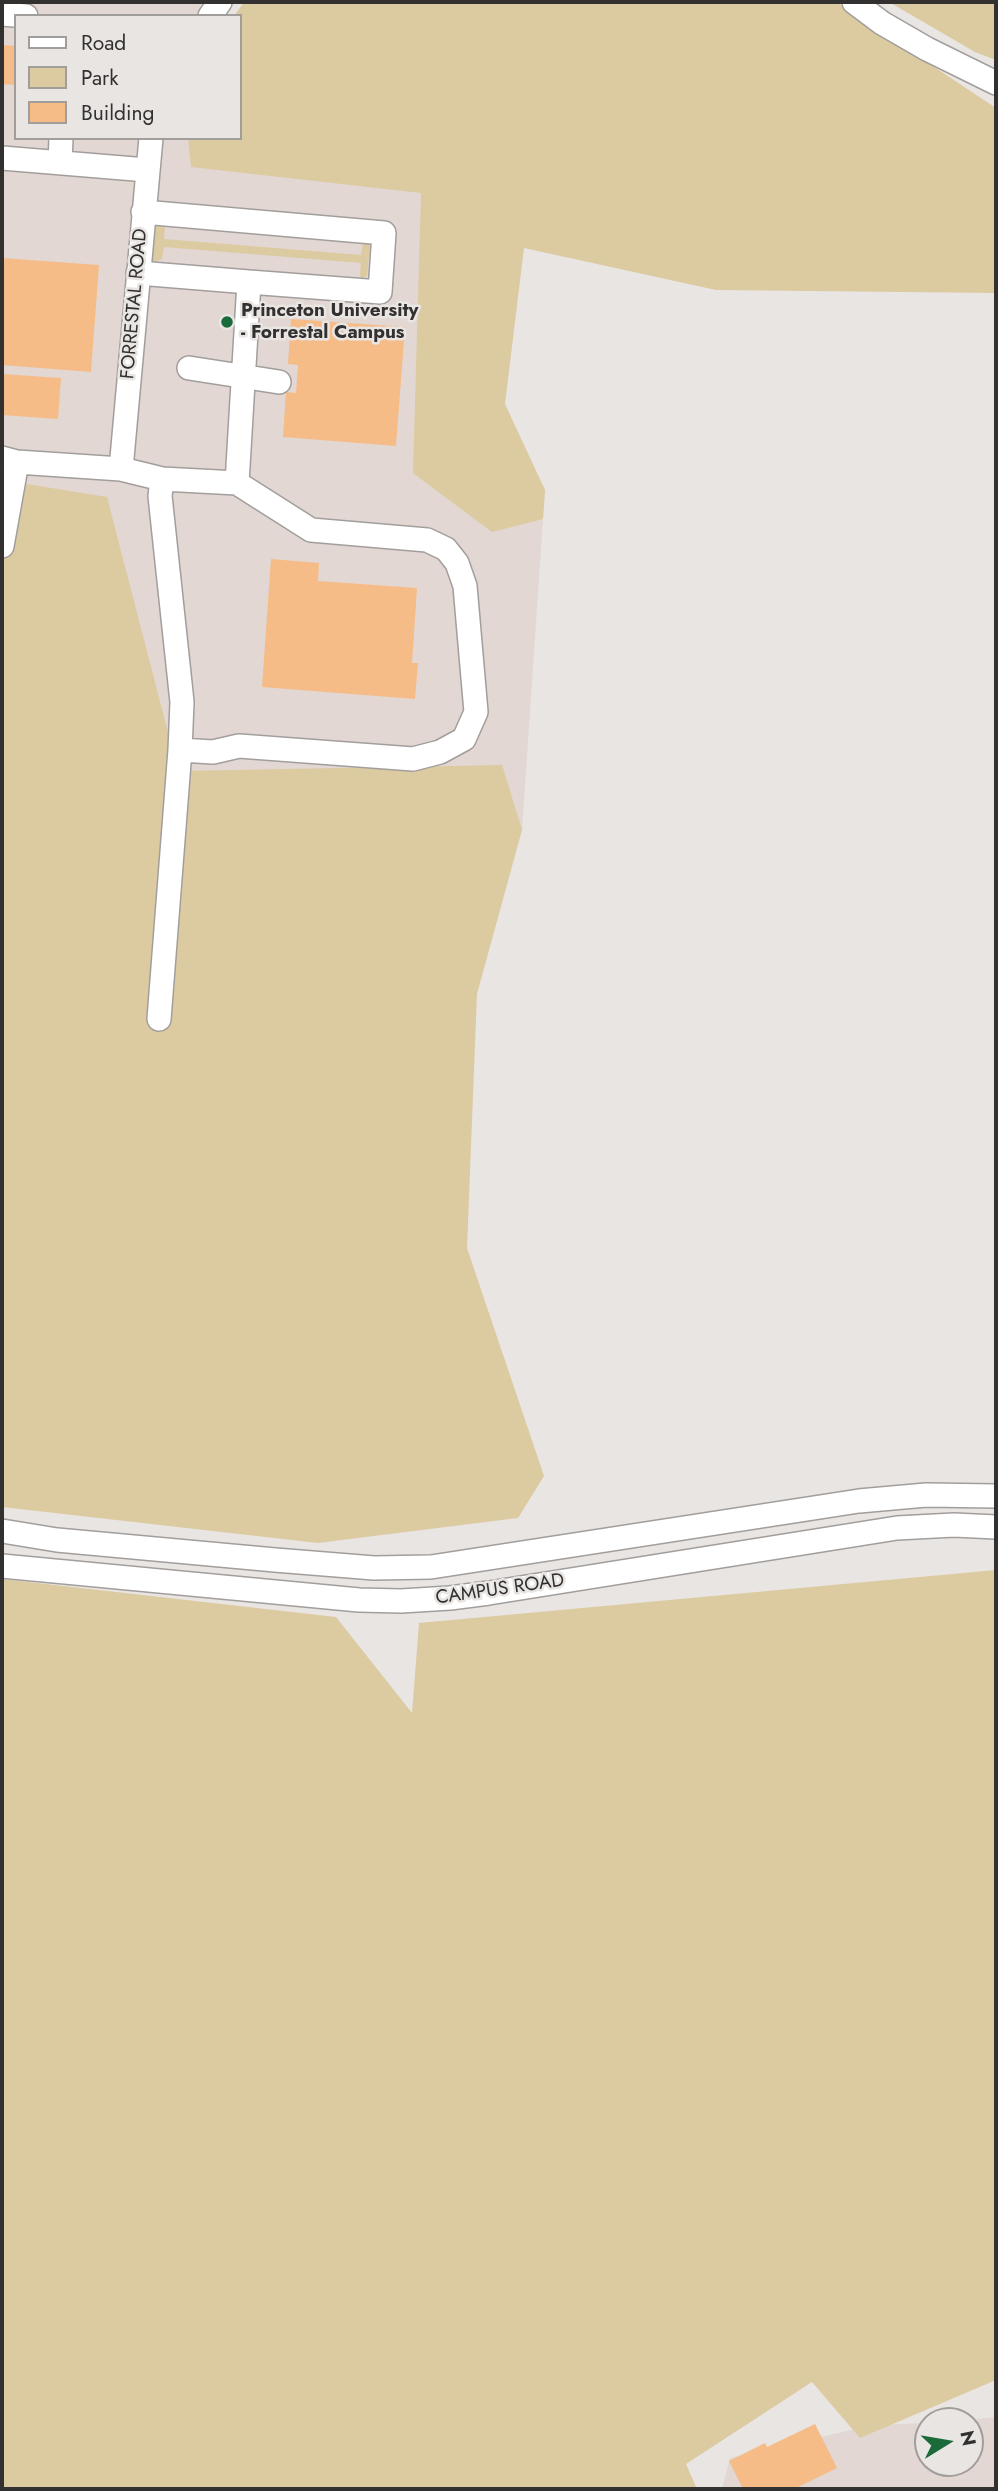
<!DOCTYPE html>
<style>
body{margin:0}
#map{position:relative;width:998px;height:2491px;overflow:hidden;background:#e9e5e3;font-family:Jost,sans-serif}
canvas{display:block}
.frame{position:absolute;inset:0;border:4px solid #323130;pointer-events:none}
.legend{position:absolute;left:14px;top:14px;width:228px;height:126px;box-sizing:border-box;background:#e9e5e3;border:2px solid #a09d9b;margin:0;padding:9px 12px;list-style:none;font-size:21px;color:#323130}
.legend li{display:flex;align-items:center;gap:14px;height:35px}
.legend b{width:35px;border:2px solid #a09d9b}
.north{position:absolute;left:914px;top:2407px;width:70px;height:70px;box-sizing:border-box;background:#e9e5e3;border:2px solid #a09d9b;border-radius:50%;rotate:79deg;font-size:19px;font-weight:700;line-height:28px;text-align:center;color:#323130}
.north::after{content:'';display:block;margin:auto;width:24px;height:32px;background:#1b6a3a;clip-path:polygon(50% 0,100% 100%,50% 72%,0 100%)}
</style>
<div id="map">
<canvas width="998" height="2491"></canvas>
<div class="frame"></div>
<ul class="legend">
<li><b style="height:9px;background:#fff"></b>Road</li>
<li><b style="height:19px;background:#dccaa1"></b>Park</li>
<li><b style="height:19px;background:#f5bc87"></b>Building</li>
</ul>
<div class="north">N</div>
</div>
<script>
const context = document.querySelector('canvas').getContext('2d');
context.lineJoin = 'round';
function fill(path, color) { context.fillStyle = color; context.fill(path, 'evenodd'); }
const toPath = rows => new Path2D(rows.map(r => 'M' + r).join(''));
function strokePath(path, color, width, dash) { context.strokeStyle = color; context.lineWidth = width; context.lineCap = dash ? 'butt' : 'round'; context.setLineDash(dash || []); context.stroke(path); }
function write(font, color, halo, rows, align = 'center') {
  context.font = font + ' Jost,sans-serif'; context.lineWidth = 5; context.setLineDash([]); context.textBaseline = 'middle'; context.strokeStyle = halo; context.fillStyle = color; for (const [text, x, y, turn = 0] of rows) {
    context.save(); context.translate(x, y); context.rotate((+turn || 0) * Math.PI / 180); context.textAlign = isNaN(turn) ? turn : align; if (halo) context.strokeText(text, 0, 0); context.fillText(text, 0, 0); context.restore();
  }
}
const built = toPath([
 [2,2,224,2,223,16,16,16,16,138,214,138,463,161,441,483,545,490,522,830,2,789],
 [996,2417,996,2489,722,2489,730,2458,873,2425,928,2423,928,2463,970,2463,970,2421,956,2421]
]);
const green = toPath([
 [244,2,836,2,996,108,996,293,716,290,524,248,505,404,545,490,543,519,492,532,413,473,421,193,191,167,188,138,240,138,240,16,234,16],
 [889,2,996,2,996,60,975,52],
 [157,223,165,226,164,239,361,255,363,243,367,241,370,244,367,276,362,278,360,275,361,263,164,247,162,259,154,262,151,258,153,225],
 [2,480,107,497,178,771,502,765,522,830,477,994,467,1248,544,1476,518,1518,318,1543,2,1507],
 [996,1570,996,2380,860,2438,812,2382,686,2464,697,2489,2,2489,2,1579,336,1617,412,1713,419,1623]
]);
const building = toPath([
 [2,45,16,46,16,85,2,84],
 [2,258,99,265,91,372,2,365],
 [291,319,405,327,396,446,283,437,286,392,296,393,298,365,288,364],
 [2,374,61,378,58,419,2,415],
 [271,559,319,563,318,581,417,588,412,663,418,663,415,699,262,687],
 [815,2424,837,2468,794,2489,743,2489,729,2461,765,2443,767,2447]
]);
const minor = toPath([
 [854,2,882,23,927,49,996,83],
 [2,14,26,16],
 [210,16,220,2],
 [2,158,147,170],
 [60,163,61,138],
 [143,212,384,233,380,292,249,282],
 [138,273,249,282,237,483],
 [189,368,279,382],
 [2,458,17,462,121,469,162,479,237,483,311,530,427,540,446,549,457,563,465,586,476,712,464,739,440,752,413,759,239,746,213,752,180,750,182,702,160,496,162,479],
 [121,469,151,138],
 [2,546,17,462],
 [159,1019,180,750],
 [2,1531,57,1540,275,1560,374,1568,431,1567,859,1501,926,1495,996,1496],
 [2,1566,359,1600,401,1601,450,1598,489,1593,897,1528,954,1525,996,1527]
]);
const markers = [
 [227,322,7,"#1b6a3a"]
];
const streetNames = [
 ["FORRESTAL ROAD",135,304,-85],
 ["CAMPUS ROAD",500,1590,-8]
];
const poiNames = [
 ["Princeton University",241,311],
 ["- Forrestal Campus",241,333]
];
fill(built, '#e2d7d2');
fill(green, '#dccaa1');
fill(building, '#f5bc87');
strokePath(minor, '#a29e9c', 26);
strokePath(minor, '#fff', 23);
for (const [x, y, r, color] of markers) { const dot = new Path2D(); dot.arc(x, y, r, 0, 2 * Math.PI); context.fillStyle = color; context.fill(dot); strokePath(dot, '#e9e5e3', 2.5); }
write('19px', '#323130', '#e9e5e3', streetNames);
write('bold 19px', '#323130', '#e9e5e3', poiNames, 'left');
</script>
